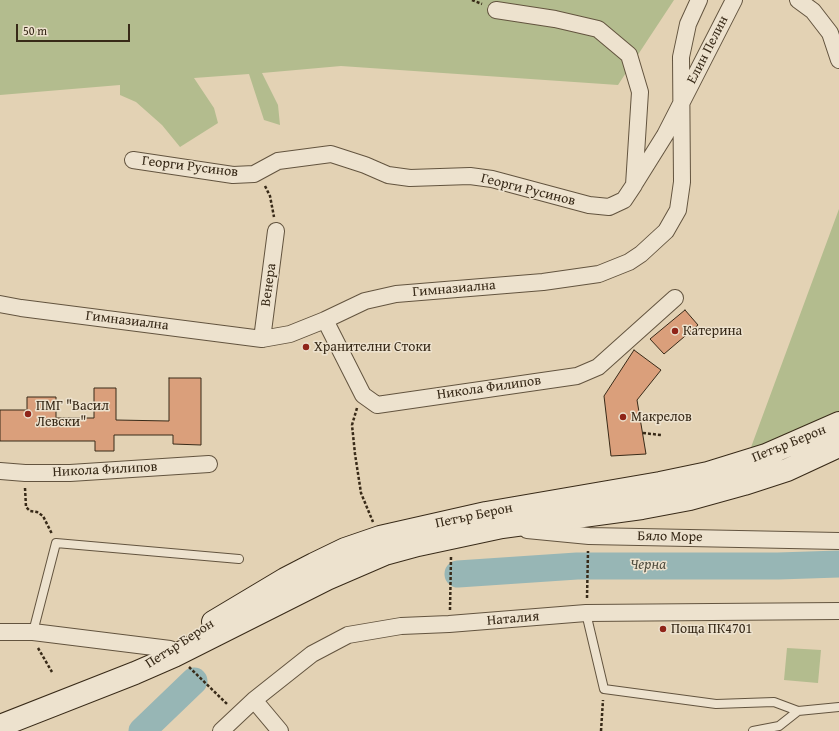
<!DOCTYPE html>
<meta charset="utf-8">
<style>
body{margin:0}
#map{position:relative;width:839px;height:731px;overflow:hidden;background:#e3d2b4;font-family:"Gentium Book Plus",serif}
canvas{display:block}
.scale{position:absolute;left:16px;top:24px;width:114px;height:18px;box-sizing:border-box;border:2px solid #382a18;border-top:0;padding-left:5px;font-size:12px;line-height:14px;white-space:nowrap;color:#382a18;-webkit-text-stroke:3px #ede2ce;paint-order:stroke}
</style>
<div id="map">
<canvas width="839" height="731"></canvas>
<div class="scale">50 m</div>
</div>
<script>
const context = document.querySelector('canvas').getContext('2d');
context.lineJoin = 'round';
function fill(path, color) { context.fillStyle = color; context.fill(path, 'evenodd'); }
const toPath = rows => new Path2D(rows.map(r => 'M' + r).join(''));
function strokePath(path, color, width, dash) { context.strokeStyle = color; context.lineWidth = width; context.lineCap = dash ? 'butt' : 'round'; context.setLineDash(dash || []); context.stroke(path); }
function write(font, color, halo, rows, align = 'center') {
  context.font = font + ' "Gentium Book Plus",serif'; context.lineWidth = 3; context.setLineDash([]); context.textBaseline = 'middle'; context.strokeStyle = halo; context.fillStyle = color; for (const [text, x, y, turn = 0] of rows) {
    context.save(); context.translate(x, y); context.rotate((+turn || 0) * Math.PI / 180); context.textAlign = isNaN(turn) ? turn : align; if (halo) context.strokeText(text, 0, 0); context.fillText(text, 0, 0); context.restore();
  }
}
const green = toPath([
 [0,0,674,0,618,85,341,66,262,73,278,105,280,125,264,120,249,74,194,78,214,108,218,123,180,147,162,125,136,102,120,95,120,85,0,95],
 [839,209,839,412,750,450],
 [787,648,821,650,818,683,784,680]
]);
const river = toPath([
 [458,574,577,566,778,566,839,564],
 [142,731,194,681]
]);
const building = toPath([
 [685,310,698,325,664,354,650,339,685,310],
 [634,350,661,370,637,400,646,454,611,456,604,396,634,350],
 [169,378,201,378,201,445,173,444,173,435,114,435,114,451,95,451,95,441,0,441,0,410,27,410,27,397,56,397,56,418,94,418,94,388,116,388,116,420,169,421,169,378]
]);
const path = toPath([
 [472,0,482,4],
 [265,186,270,196,274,217],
 [357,408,352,425,355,454,361,493,373,522],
 [643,433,661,435],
 [25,488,26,507,30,511,37,512,43,516,52,534],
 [587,598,588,551],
 [450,610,451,557],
 [38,648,52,672],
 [189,667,227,704],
 [601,731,603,700]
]);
const lane = toPath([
 [586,613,604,689,716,704,774,702,798,711],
 [33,632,56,543,239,559],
 [753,731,779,726,798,711,839,707]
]);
const street = toPath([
 [798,0,813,11,830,33,839,60],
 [133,160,233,175,254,174,278,161,331,154,365,165,388,175,410,178,470,176,492,179,589,205,609,207,624,200,634,185,640,92,629,55,598,29,555,19,496,10],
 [635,183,665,135,734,0],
 [0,304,21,308,262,339,290,334,325,320,365,301,396,294,543,282,599,274,629,262,641,254,666,231,678,210,682,182,681,57,688,24,699,0],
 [325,320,363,395,377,405,577,376,598,367,675,298],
 [262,339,276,231],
 [0,471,25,473,70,473,209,464],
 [527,530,589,536,839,541],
 [0,632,33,632,170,649],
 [254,700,280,731],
 [221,731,254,700,312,654,348,635,401,626,449,624,586,613,839,611]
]);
const secondary = toPath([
 [213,622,285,579,314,564,345,549,380,537,486,513,660,483,708,473,766,455,839,423],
 [0,726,135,673,174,656,327,579,385,554,418,545,502,527,642,508,690,499,744,484,787,470,839,446]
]);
const markers = [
 [675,331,4,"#8f2418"],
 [306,347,4,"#8f2418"],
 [28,414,4,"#8f2418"],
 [623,417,4,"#8f2418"],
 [663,629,4,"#8f2418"]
];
const streetNames = [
 ["Елин Пелин",708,50,-63],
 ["Георги Русинов",190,167,7],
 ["Георги Русинов",528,190,14],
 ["Венера",269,285,-82],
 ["Гимназиална",454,289,-5],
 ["Гимназиална",127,321,7],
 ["Никола Филипов",489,388,-8],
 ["Петър Берон",789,444,-22],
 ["Никола Филипов",105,470,-3],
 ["Петър Берон",474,516,-12],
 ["Бяло Море",670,537,1],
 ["Наталия",513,619,-5],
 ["Петър Берон",180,644,-33]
];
const poiNames = [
 ["Катерина",683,331],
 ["Хранителни Стоки",314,347],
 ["ПМГ \"Васил",36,406],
 ["Левски\"",36,422],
 ["Макрелов",631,417],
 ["Поща ПК4701",671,629]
];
const waterNames = [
 ["Черна",648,565]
];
fill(green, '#b3bc8e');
strokePath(river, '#97b6b5', 27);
fill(building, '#da9f7b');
strokePath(building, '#382a18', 1);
strokePath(lane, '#63543f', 10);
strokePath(street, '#63543f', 18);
strokePath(secondary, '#382a18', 24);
strokePath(path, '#382a18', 2.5, [3, 2]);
strokePath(lane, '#ede2ce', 8);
strokePath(street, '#ede2ce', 16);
strokePath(secondary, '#ede2ce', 22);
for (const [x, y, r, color] of markers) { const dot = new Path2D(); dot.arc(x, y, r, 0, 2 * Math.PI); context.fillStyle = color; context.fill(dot); strokePath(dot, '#ede2ce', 1.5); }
write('14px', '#382a18', '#ede2ce', streetNames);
write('14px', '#382a18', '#ede2ce', poiNames, 'left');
write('italic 15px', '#504d3f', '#ede2ce', waterNames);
</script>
